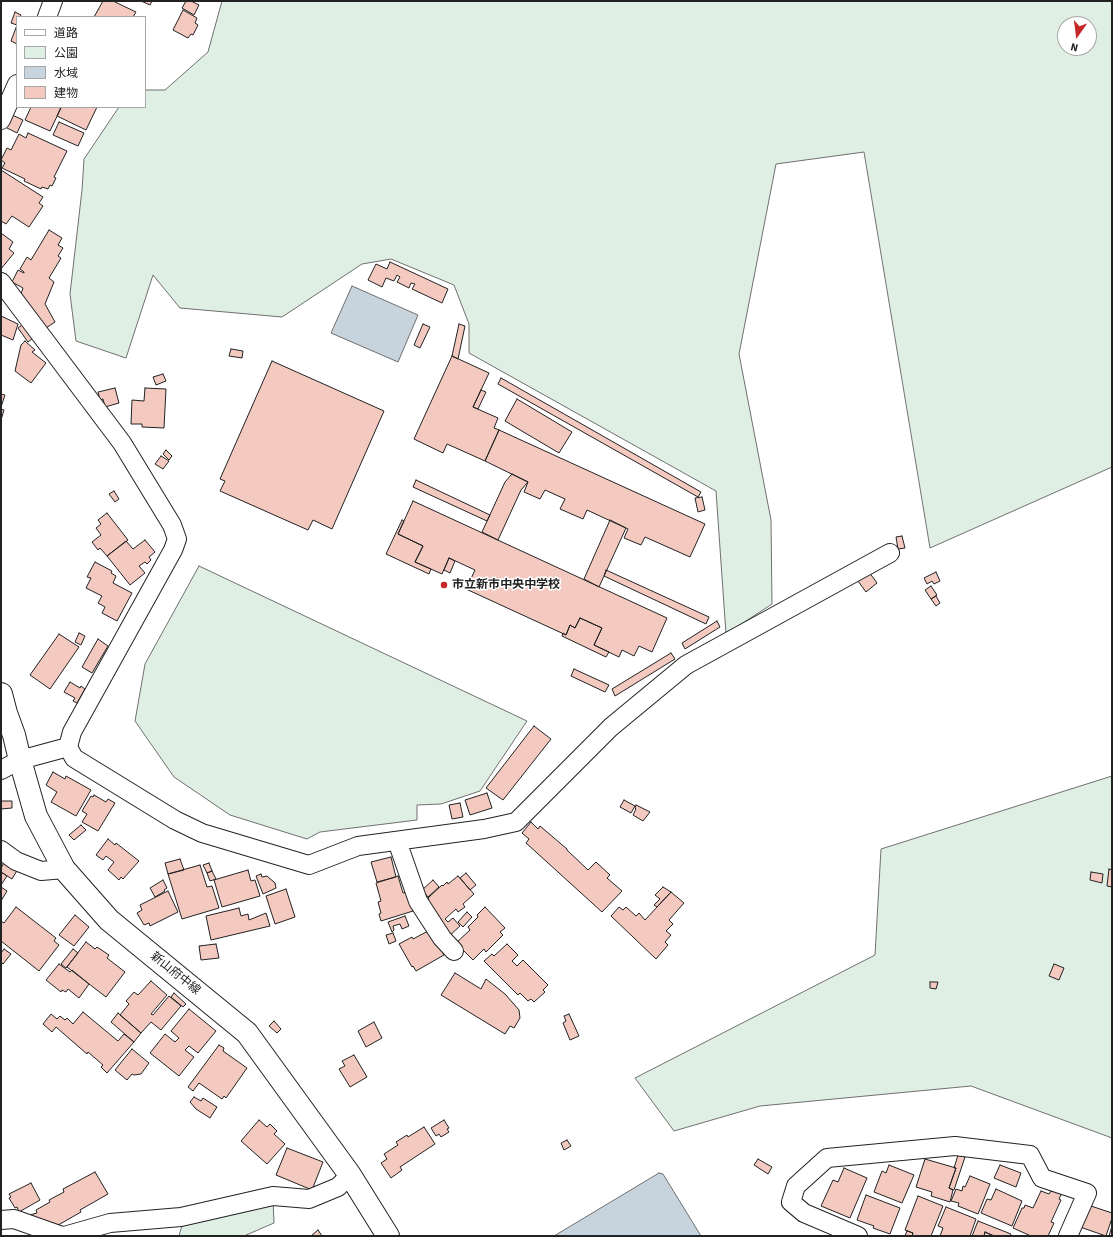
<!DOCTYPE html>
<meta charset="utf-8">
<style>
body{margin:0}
#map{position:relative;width:1113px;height:1237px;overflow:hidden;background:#fff;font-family:"Source Sans 3","Noto Sans JP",sans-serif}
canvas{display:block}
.frame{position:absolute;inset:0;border:2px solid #222;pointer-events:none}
.legend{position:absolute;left:16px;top:16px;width:130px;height:92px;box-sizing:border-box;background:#fff;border:1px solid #a7a7a7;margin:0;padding:5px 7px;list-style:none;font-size:12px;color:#222}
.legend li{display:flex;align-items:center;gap:8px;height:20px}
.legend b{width:20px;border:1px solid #a7a7a7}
.north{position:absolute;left:1057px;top:16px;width:40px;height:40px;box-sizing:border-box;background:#fff;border:1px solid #a7a7a7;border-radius:50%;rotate:194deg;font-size:11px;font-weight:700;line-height:16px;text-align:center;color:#222}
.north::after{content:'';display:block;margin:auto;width:14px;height:18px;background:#c62828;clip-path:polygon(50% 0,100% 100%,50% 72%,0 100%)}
</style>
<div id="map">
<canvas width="1113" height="1237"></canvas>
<div class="frame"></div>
<ul class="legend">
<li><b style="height:5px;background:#fff"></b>道路</li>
<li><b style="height:11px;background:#e0efe3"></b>公園</li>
<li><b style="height:11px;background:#c7d3dd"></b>水域</li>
<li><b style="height:11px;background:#f3c9c0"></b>建物</li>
</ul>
<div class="north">N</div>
</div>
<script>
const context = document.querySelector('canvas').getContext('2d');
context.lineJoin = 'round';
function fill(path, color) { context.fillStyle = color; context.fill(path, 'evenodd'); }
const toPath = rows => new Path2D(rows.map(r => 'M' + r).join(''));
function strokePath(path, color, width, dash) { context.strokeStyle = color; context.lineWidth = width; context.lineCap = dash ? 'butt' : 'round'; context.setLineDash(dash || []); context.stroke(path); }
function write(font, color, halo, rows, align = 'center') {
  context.font = font + ' "Source Sans 3","Noto Sans JP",sans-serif'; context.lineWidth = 3; context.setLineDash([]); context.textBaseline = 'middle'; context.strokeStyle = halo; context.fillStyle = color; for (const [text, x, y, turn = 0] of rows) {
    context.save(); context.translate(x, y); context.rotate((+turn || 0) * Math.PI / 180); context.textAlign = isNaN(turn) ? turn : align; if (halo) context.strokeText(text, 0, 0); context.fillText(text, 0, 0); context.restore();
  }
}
const green = toPath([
 [222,1,1112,1,1112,467,930,548,864,152,776,164,739,354,771,520,772,604,726,634,716,491,469,353,469,324,454,285,391,259,362,264,282,317,180,308,153,275,126,358,76,341,70,294,82,190,84,159,119,107,145,107,145,90,165,90,208,52,222,1],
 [1065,24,1089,24,1089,48,1065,48,1065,24],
 [199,566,527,721,480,791,441,804,417,805,417,820,320,832,307,839,230,815,174,777,135,721,145,664,199,566],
 [1112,776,1112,1138,971,1086,760,1106,674,1131,635,1078,875,955,881,849,1112,776],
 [273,1199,274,1223,244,1236,179,1236,184,1218,273,1199]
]);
const water = toPath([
 [352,286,418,315,398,362,331,333,352,286],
 [659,1173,663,1174,701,1236,554,1236,659,1173]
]);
const building = toPath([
 [103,1,113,1,136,12,133,17,94,17,103,1],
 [141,1,152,1,150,5,141,1],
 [186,1,191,1,199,5,194,15,182,8,186,1],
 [183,10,197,18,195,23,198,25,193,35,191,34,188,38,173,30,183,10],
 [15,12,21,15,20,17,17,17,17,25,11,23,15,12],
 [17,25,17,44,11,41,17,25],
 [31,107,58,107,61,108,50,131,25,120,31,107],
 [61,107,97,107,86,130,57,116,61,107],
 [10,114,23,120,17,133,5,127,10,114],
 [59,122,84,133,78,146,53,135,59,122],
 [28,133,67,151,54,177,56,178,52,186,50,185,48,189,42,187,41,189,24,181,25,179,2,168,5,163,1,160,7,148,11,150,19,134,26,138,28,133],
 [1,170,43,197,39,203,43,206,29,227,12,216,6,224,1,221,1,170],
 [49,230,62,238,58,245,63,248,58,256,61,258,49,278,54,282,45,304,55,322,46,328,21,294,23,288,12,282,18,270,24,273,24,272,20,269,27,257,31,260,49,230],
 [1,233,13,242,9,249,14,253,1,269,1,233],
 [390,262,448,289,442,303,412,289,415,284,411,283,409,288,397,282,400,277,397,275,394,281,386,278,382,287,368,280,376,264,387,269,390,262],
 [1,316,18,324,13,340,1,335,1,316],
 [23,324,33,338,28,342,18,328,23,324],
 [423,324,430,327,420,348,414,345,423,324],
 [459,324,465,326,458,359,452,356,459,324],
 [25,341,35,350,32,352,46,363,31,383,15,371,21,345,25,341],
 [231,349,243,351,242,358,229,356,231,349],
 [452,356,489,373,473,407,498,418,494,428,499,430,485,461,447,444,443,453,414,439,452,356],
 [272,361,384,411,332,529,313,520,308,530,220,491,225,481,220,479,272,361],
 [163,374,166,381,156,385,153,377,163,374],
 [501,378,701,492,698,497,498,384,501,378],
 [115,388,119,403,105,407,103,399,100,400,98,392,115,388],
 [145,388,166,389,164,428,142,427,142,424,131,424,132,400,144,401,145,388],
 [481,390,486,392,478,409,473,407,481,390],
 [1,394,5,395,1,407,1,394],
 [517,399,572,432,559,453,505,421,517,399],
 [1,409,4,410,1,420,1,409],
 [499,430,705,524,690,557,645,537,641,545,624,538,628,529,587,510,583,519,560,509,565,499,545,490,540,499,524,492,528,482,485,461,499,430],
 [166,450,172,456,169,460,163,454,166,450],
 [161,456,169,461,163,469,155,464,161,456],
 [512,474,528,482,521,490,498,540,482,532,505,482,512,474],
 [416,480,490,515,487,521,413,487,416,480],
 [114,491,119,499,115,502,109,494,114,491],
 [702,497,705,510,698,512,695,498,702,497],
 [413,501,667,618,652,652,639,646,634,656,622,650,619,657,594,645,602,628,580,618,575,628,570,625,566,635,466,589,475,570,449,558,442,574,415,562,423,546,398,534,413,501],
 [107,513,128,540,107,556,100,548,98,550,92,542,101,535,96,528,101,524,98,520,107,513],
 [402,520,404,521,398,534,423,546,415,562,431,569,429,574,386,554,402,520],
 [610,520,626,528,599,587,584,579,610,520],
 [902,536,905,548,898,549,896,537,902,536],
 [145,540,155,552,149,557,151,560,147,564,145,562,139,566,145,573,130,585,107,556,126,541,133,549,145,540],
 [449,558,455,561,450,573,444,570,449,558],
 [95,562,112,571,111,573,116,576,113,583,132,593,117,621,102,613,105,607,98,603,102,596,86,588,91,578,87,577,95,562],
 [606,570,709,617,706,624,604,576,606,570],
 [869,572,877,583,866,592,858,581,869,572],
 [936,572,940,581,934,584,932,581,927,584,924,578,936,572],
 [931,586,937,595,931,599,925,590,931,586],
 [936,596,940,603,936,606,931,599,936,596],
 [580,618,602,628,594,645,609,652,606,657,562,636,563,633,566,635,570,625,575,628,580,618],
 [717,621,720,627,685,649,682,643,717,621],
 [79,633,85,636,81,645,75,642,79,633],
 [59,634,79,647,50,689,30,675,59,634],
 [98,639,108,646,92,673,82,667,98,639],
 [671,653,675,659,615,696,612,689,671,653],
 [574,669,609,685,605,692,571,676,574,669],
 [70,682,80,688,81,686,85,689,77,703,73,701,75,698,64,692,70,682],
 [534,726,551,739,503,800,486,788,534,726],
 [53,772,65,779,66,776,91,790,76,816,51,802,57,792,46,785,53,772],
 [487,793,492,808,470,815,465,800,487,793],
 [94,795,106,802,108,799,115,803,98,831,82,822,87,814,82,811,91,796,93,797,94,795],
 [624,800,635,806,631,813,620,807,624,800],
 [1,801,12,801,12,808,1,809,1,801],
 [460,803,463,817,452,819,449,805,460,803],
 [636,805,650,812,643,821,633,815,636,809,635,808,636,805],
 [531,822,538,829,540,826,567,849,567,850,588,870,596,862,610,875,607,878,622,891,602,912,526,843,529,839,522,833,531,822],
 [81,825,86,830,74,840,69,835,81,825],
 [108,839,115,845,116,843,139,861,123,879,121,877,119,880,108,870,114,862,106,856,103,860,96,855,108,839],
 [391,857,396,877,377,882,371,862,391,857],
 [180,859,184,870,168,874,165,863,180,859],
 [5,861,18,869,12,879,1,872,1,868,5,861],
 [209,863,212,871,207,873,203,865,209,863],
 [200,865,207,887,212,886,219,908,182,919,168,874,200,865],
 [1109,869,1112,870,1112,887,1107,886,1109,869],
 [248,870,251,881,255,880,260,896,222,907,214,880,248,870],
 [212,871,216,879,210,881,207,873,212,871],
 [1,872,7,876,1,885,1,872],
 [1091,872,1103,874,1102,883,1090,880,1091,872],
 [466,873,476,885,470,890,460,878,466,873],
 [261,874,262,877,267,876,275,883,276,888,263,894,256,876,261,874],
 [398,876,403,893,407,892,413,911,381,921,379,914,381,913,378,902,381,901,376,883,398,876],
 [458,876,474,894,463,904,465,907,458,912,456,909,445,919,448,922,453,918,460,926,449,936,426,901,429,900,428,898,442,885,443,886,447,882,448,884,458,876],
 [163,880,167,888,164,890,165,891,155,897,150,888,163,880],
 [433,880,439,887,428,897,422,890,433,880],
 [1,887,7,891,1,901,1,887],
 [663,887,671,892,657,907,654,905,660,899,655,895,663,887],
 [286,889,295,917,275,924,266,896,286,889],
 [168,891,178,912,150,926,149,923,144,925,137,913,142,910,140,905,168,891],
 [671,892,684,903,669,920,673,924,666,931,671,935,665,942,668,945,656,959,611,916,619,907,623,910,626,907,636,916,639,913,645,920,671,892],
 [16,907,56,938,54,941,59,945,39,971,1,941,1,921,4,923,16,907],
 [485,907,505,928,500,932,503,935,486,952,484,949,473,960,456,943,470,930,468,927,478,917,477,915,485,907],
 [239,908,241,916,248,914,249,920,266,913,270,926,211,940,206,916,239,908],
 [467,912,472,917,463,927,458,922,467,912],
 [75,915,89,927,74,946,59,935,75,915],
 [405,916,409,926,402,929,400,924,393,926,394,930,392,932,388,922,405,916],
 [430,930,444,955,416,971,413,966,412,967,399,944,412,937,413,939,430,930],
 [393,933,396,941,389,944,386,935,393,933],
 [86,942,95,949,97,947,109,955,107,958,125,972,106,997,67,967,86,942],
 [216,944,219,958,201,960,199,946,216,944],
 [507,944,518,955,512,961,517,966,523,960,548,985,543,990,545,992,534,1002,531,999,528,1001,520,993,518,995,484,961,492,954,494,956,507,944],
 [4,949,11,954,3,964,1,962,1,953,4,949],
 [73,949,78,953,66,968,61,964,73,949],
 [59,964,70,972,72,970,89,984,79,998,68,989,66,992,62,990,61,992,46,980,59,964],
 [1054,964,1064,968,1059,980,1049,976,1054,964],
 [455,973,481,989,486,979,505,994,519,1010,520,1018,514,1028,510,1026,505,1034,441,995,455,973],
 [151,981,167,995,151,1014,153,1015,169,996,181,1006,161,1030,151,1022,141,1033,120,1015,129,1004,126,1001,134,992,138,995,151,981],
 [930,982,938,982,936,989,930,988,930,982],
 [174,993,186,1004,183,1007,171,997,174,993],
 [189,1009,216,1031,198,1053,189,1046,185,1050,194,1057,179,1076,150,1053,165,1034,175,1042,179,1038,171,1031,189,1009],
 [83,1012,118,1041,124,1034,134,1042,107,1073,101,1067,103,1065,88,1052,87,1054,56,1027,52,1032,43,1024,51,1014,57,1019,60,1016,65,1020,67,1018,73,1024,83,1012],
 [118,1013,141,1033,134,1042,111,1022,118,1013],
 [569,1014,579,1036,570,1040,563,1023,566,1021,564,1016,569,1014],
 [274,1021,281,1029,277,1033,269,1026,274,1021],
 [374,1022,382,1038,366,1047,358,1031,374,1022],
 [219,1045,224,1048,223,1051,247,1068,226,1098,224,1096,222,1099,199,1083,193,1091,188,1087,219,1045],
 [132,1049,149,1063,141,1074,134,1075,132,1074,127,1080,115,1070,132,1049],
 [354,1055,367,1077,350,1087,339,1069,345,1066,342,1061,354,1055],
 [194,1097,201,1101,203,1098,217,1107,210,1118,196,1109,190,1102,194,1097],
 [259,1120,267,1127,270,1124,277,1131,274,1134,285,1144,267,1164,241,1141,259,1120],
 [444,1120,449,1128,447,1129,449,1132,441,1137,439,1134,436,1136,431,1128,444,1120],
 [424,1127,435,1144,400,1167,402,1170,391,1178,381,1163,387,1159,384,1154,398,1145,396,1142,407,1135,408,1137,424,1127],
 [567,1140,571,1146,564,1150,561,1143,567,1140],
 [287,1148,323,1162,312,1190,276,1175,287,1148],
 [958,1155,965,1157,954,1190,949,1188,956,1168,954,1168,958,1155],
 [758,1159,772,1167,768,1174,754,1165,758,1159],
 [925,1159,956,1168,949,1188,953,1190,950,1202,931,1196,932,1192,916,1187,925,1159],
 [889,1165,914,1175,902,1203,874,1192,882,1171,886,1173,889,1165],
 [1000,1165,1021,1173,1016,1187,994,1178,1000,1165],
 [844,1168,867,1178,850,1218,821,1206,833,1180,838,1182,844,1168],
 [95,1172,108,1194,80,1210,81,1212,53,1228,26,1216,37,1213,36,1210,50,1202,49,1200,64,1192,63,1189,95,1172],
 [970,1176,990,1184,978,1214,958,1206,959,1203,951,1201,956,1189,962,1191,963,1186,965,1187,970,1176],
 [31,1183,40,1200,19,1212,17,1207,15,1208,9,1198,11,1197,9,1194,31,1183],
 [996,1189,1022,1201,1012,1226,981,1213,987,1199,991,1200,996,1189],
 [1041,1191,1049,1194,1051,1191,1062,1193,1059,1199,1061,1200,1051,1222,1054,1223,1048,1236,1031,1236,1013,1228,1022,1208,1024,1208,1025,1205,1033,1208,1041,1191],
 [866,1195,900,1208,890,1234,873,1228,874,1226,857,1220,866,1195],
 [918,1196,943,1206,931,1236,912,1236,913,1233,905,1230,918,1196],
 [1088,1205,1112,1213,1112,1218,1106,1236,1080,1227,1088,1205],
 [946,1207,976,1219,970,1236,940,1236,943,1228,938,1226,946,1207],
 [978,1221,1011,1234,1010,1236,994,1236,985,1232,984,1236,972,1236,978,1221],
 [1112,1226,1112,1236,1109,1236,1112,1226],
 [318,1230,322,1236,311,1236,318,1230],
 [907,1231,913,1233,912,1236,905,1236,907,1231],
 [985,1232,994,1236,984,1236,985,1232]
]);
const minor = toPath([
 [47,17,53,1],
 [1,120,17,84],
 [1,282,122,443,172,525,177,539,173,550,72,732,68,747,74,758,175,820,202,833,309,865,358,846,484,829,516,822,611,727,686,665,890,553],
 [1,770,20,760,68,747],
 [397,841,418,901,442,938,454,951],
 [1,850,16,861,41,871,64,869],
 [1,1220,14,1219,62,1236],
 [64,1236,110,1223,181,1217,273,1196,309,1199,338,1187,350,1175],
 [858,1236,804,1213,791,1202,796,1186,827,1158,955,1146,1030,1155,1042,1178,1087,1193,1068,1236]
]);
const secondary = toPath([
 [1,694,6,713,14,735,20,760,36,816,64,869,109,920,247,1033,350,1175,388,1236]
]);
const markers = [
 [444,585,4,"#c62828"]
];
const poiNames = [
 ["市立新市中央中学校",452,585]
];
const streetNames = [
 ["新山府中線",175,974,39]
];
fill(green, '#e0efe3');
strokePath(green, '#6f6f6f', 1);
fill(water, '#c7d3dd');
strokePath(water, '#6f6f6f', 1);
fill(building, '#f3c9c0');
strokePath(building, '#222', 1);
strokePath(minor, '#222', 20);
strokePath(secondary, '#222', 24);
strokePath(minor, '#fff', 18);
strokePath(secondary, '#fff', 22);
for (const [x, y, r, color] of markers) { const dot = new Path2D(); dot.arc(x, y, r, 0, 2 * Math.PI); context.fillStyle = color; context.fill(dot); strokePath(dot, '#fff', 1.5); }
write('bold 12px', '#222', '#fff', poiNames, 'left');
write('12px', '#222', '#fff', streetNames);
</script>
